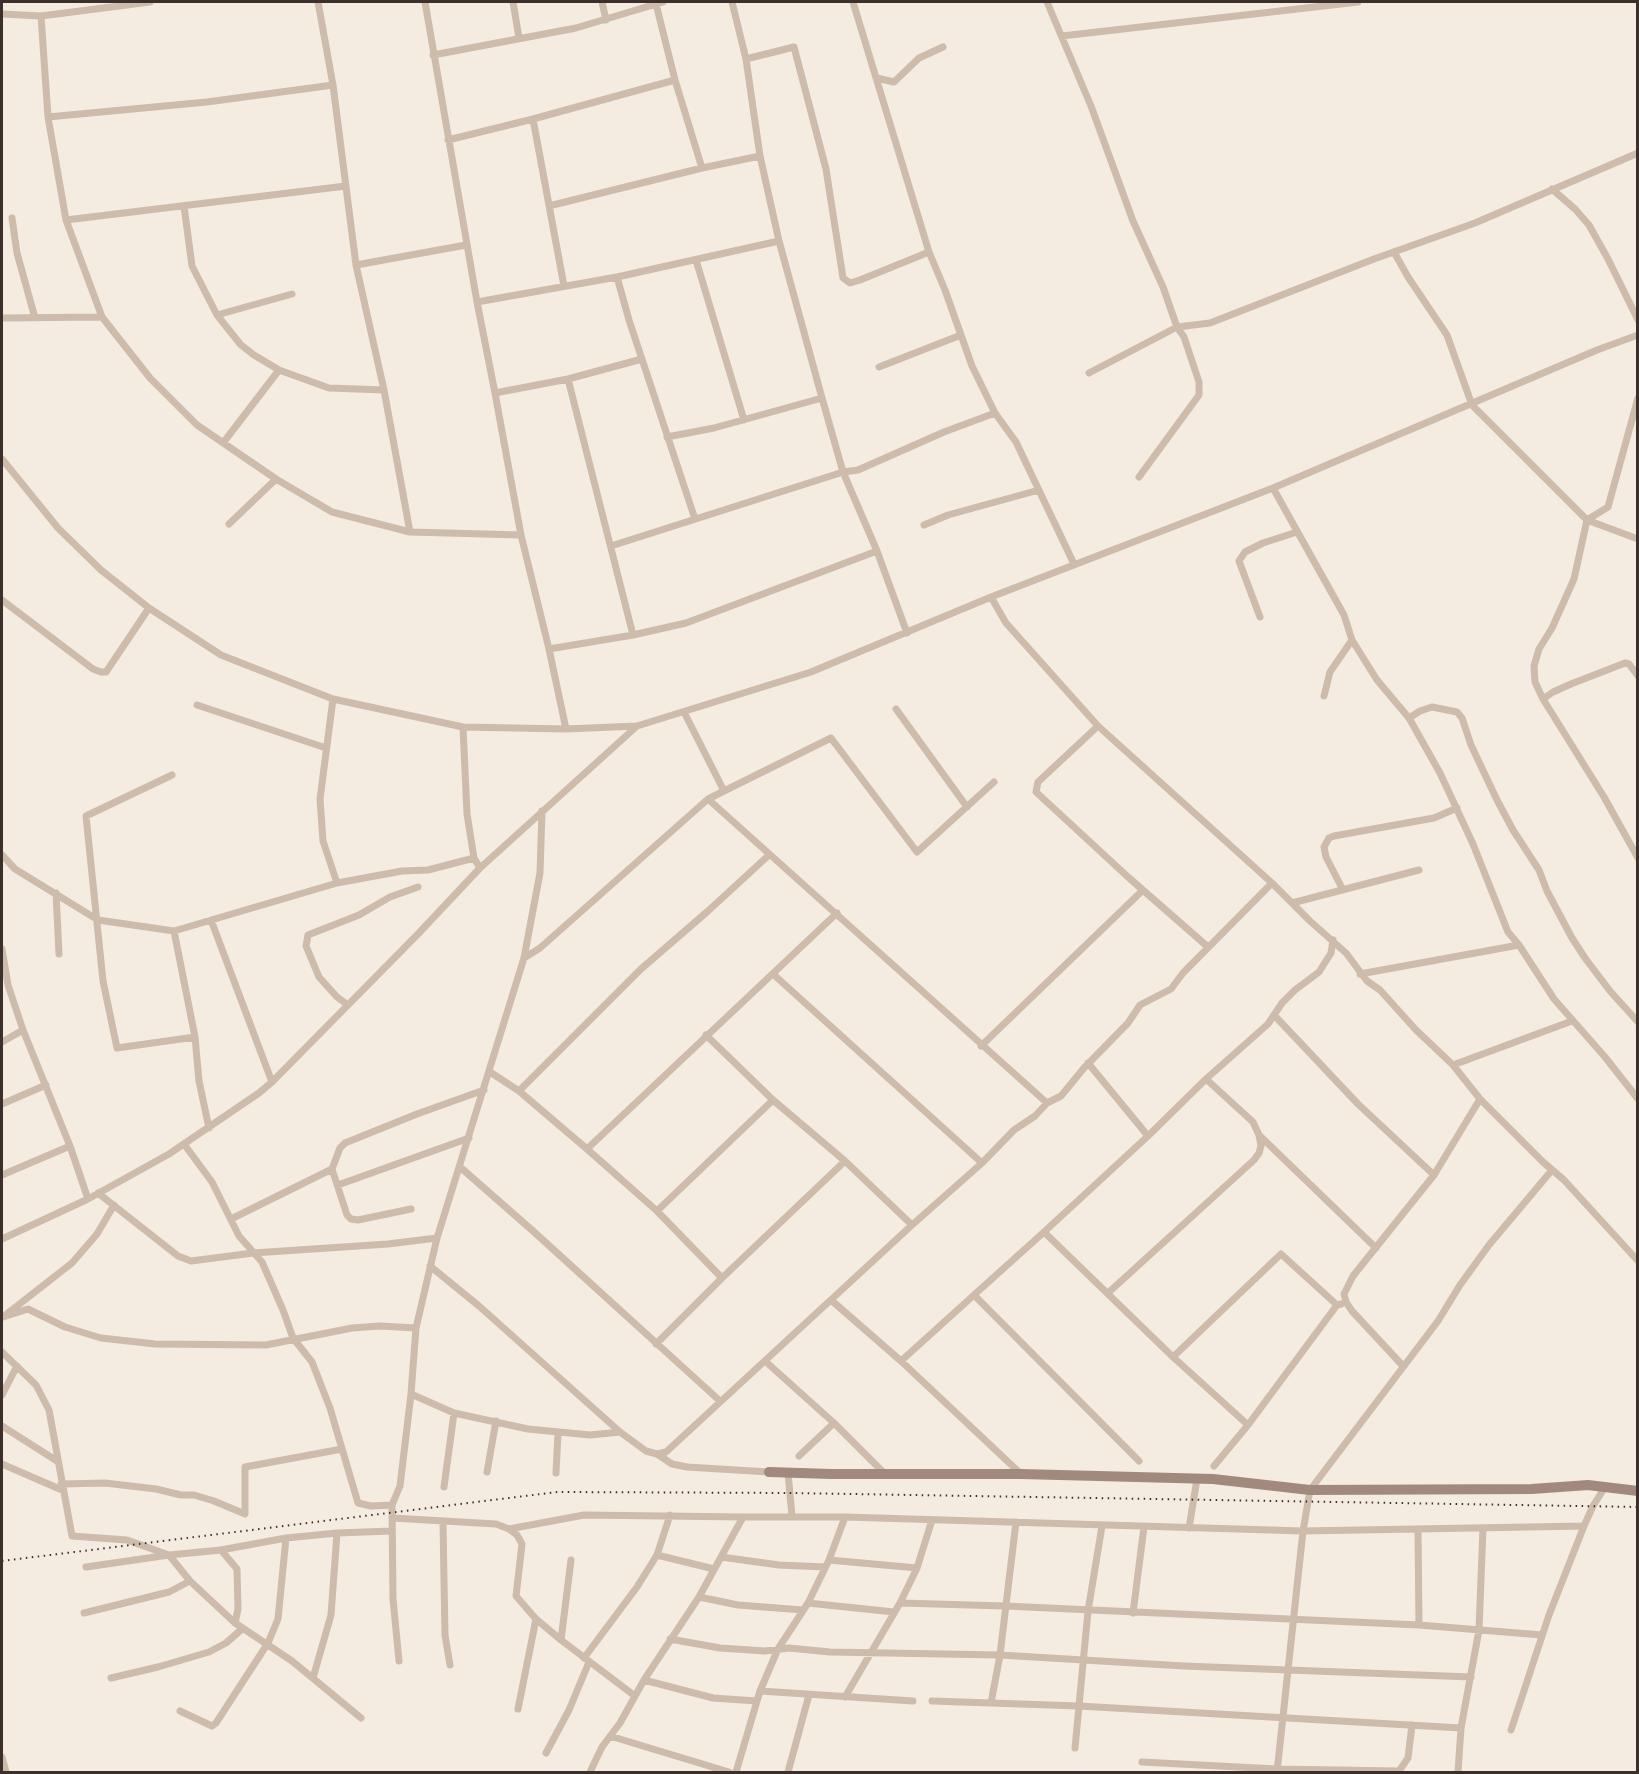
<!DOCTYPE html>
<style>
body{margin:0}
#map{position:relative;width:1639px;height:1774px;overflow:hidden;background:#f4ebe1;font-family:Helvetica,sans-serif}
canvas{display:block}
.frame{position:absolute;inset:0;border:3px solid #3b302b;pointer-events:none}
</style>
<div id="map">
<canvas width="1639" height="1774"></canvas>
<div class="frame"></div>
</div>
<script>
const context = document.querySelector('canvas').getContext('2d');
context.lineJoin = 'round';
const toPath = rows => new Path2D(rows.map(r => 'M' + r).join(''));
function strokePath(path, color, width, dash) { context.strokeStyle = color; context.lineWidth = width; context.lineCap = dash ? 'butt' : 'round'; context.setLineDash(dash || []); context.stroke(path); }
const minor = toPath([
 [318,2,333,85,356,265,384,390,410,532],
 [425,2,477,302,495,393,521,535,549,649,566,729],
 [513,2,519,38],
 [602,2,606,20],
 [732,2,746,59,760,156,779,241,822,398,843,472,877,551,907,633],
 [853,2,929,252,945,290,972,366,995,413,1016,442,1074,564],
 [1047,2,1091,106,1133,221,1163,287,1177,327,1184,337,1199,382,1199,395,1139,477],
 [656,4,675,80,702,168],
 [2,14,41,16,150,2],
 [41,16,48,117,66,220,102,317,150,378,197,425,276,479,332,512,410,532,521,535],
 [1062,36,1358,2],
 [433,55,576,28,663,2],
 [746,59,794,47,826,169,843,278,850,283,860,280,929,252],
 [877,78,894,82,919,58,943,47],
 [48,117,207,102,333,85],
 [533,119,564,286],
 [448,140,533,119,675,80],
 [1552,189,1575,209,1589,225,1608,259,1638,320],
 [184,206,192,266,217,315,241,345,254,355,279,370,329,388,384,390],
 [549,206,702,168,760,156],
 [12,218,17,253,35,318],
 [66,220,346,186],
 [1394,252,1408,277,1447,335,1472,405,1587,520,1638,539],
 [696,260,744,420],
 [356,265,466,245],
 [617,277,629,320,695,519],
 [477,302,617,277,779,241],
 [217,315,292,294],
 [2,318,102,317],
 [879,367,961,335],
 [1089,373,1177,327,1210,323,1374,259,1475,223,1638,153],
 [568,379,633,635],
 [495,393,568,379,642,359],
 [1638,398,1608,507,1587,520,1574,579,1552,628,1539,649,1534,666,1535,682,1543,699,1604,797,1638,858],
 [667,437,714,428,822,398],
 [223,443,279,370],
 [2,459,58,528,101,570,149,608,221,655,333,699,463,727,566,729,637,726,811,672,991,597,1273,488,1597,350,1638,335],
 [1273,488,1344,615,1352,640,1377,680,1409,718,1440,773,1473,844,1508,932,1519,945,1554,999,1605,1057,1638,1099],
 [229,524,276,479],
 [924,525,948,515,1039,490],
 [611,546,843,472,858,470,944,432,995,413],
 [991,597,1006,623,1098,726,1272,883,1310,921,1346,953,1367,981,1380,990,1416,1030,1453,1065,1480,1099,1543,1162,1564,1180,1638,1261],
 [2,600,93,669,101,672,106,672,149,608],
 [1260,617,1239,561,1245,552,1263,543,1297,532],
 [549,649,633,635,686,623,877,551],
 [1324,696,1330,672,1352,640],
 [333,699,320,799,323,841,337,883],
 [1543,699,1553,692,1571,684,1625,663,1629,664,1638,676],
 [197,705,326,748],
 [896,709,967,807],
 [684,712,724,791,708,799],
 [1409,718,1420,711,1432,707,1457,712,1462,718,1471,745,1497,800,1513,830,1539,870,1547,891,1572,938,1585,958,1610,991,1638,1022],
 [1098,726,1038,782,1036,792,1128,877,1208,947],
 [463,727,467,814,474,858,480,868],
 [172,775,86,816,103,981,117,1048,195,1037],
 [724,791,831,738,917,852,994,782],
 [2,855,15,869,98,920,174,931,337,883,402,871,428,870,474,858],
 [1343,890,1326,857,1324,847,1329,838,1334,836,1434,818,1457,808],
 [56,893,59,954],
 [1292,903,1419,870],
 [211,920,272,1082],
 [174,931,195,1037,199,1081,209,1128],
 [2,949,8,985,23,1030,70,1146,88,1199],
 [524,958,540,948,708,799,1047,1103],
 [773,974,982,1163],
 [1360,974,1519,945],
 [348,1005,337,997,319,977,306,946,308,935,359,915,390,897,418,887],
 [1274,1015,1358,1104,1434,1175],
 [706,1035,773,1100,845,1161,912,1225],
 [2,1042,23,1030],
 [981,1046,1143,890],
 [1088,1063,1148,1136],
 [1453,1065,1572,1021],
 [490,1072,519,1091,587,1149,657,1211,722,1278],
 [519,1091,641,969,708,911,769,855],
 [2,1104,46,1085],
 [1259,1135,1376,1248],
 [184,1144,212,1182,239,1236,262,1262,283,1310,293,1338,312,1362,330,1408,358,1503,371,1506,392,1505],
 [587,1149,837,913],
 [460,1167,533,1231,720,1401],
 [332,1169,347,1215,351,1219,358,1220,411,1209],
 [2,1175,70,1146],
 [338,1185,469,1138],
 [98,1193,178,1256,191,1261,253,1253,388,1244,437,1238],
 [657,1211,773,1100],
 [231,1219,332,1169,340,1148,345,1143,417,1114,484,1090],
 [1044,1232,1148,1136,1206,1079],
 [2,1239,88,1199,169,1154,259,1093,272,1082,417,935,480,868,637,726],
 [430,1266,479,1306,620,1432,646,1451,657,1454,666,1452,912,1225,982,1163,1014,1130,1035,1116,1047,1103,1061,1096,1084,1068,1128,1023,1140,1005,1171,989,1183,973,1272,883],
 [1108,1293,1254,1160,1259,1153,1261,1146,1259,1135,1253,1122,1206,1079,1268,1024,1282,1003,1295,990,1319,972,1331,953,1333,940],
 [974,1295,1044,1232,1173,1357,1248,1425,1214,1466],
 [831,1300,901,1361,1021,1474],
 [8,1313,72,1263,97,1234,114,1205],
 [2,1315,3,1317,28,1309,65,1327,101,1338,155,1344,266,1345,352,1328,380,1326,416,1328],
 [656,1344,722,1278,845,1161],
 [2,1352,36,1385,49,1410,72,1536,127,1540,169,1555,190,1581,235,1623,292,1661,361,1718],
 [1173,1357,1281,1254,1337,1305],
 [765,1361,834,1423],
 [901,1361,974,1295,1139,1461],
 [1403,1366,1352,1311,1346,1302,1344,1294,1353,1276,1434,1175,1480,1099],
 [411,1394,454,1413,528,1429,590,1435,620,1432],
 [2,1395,17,1366],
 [1248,1425,1337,1305,1341,1304],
 [2,1426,57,1461],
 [657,1454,672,1464,687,1467,769,1472],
 [799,1456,834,1423,885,1474],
 [2,1464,62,1490],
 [487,1472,496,1421],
 [556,1473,558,1433],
 [788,1473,792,1516],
 [61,1484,105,1483,156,1489,181,1495,194,1495,214,1501,245,1514,245,1467,342,1449],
 [444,1487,454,1413],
 [392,1518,496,1524,509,1529,517,1535,522,1544,516,1596,536,1619,561,1640,635,1696],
 [443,1522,445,1635,450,1665],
 [1189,1528,1197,1479],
 [509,1529,584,1515,743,1517],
 [1418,1529,1419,1625],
 [221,1550,237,1569,238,1609,235,1623],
 [657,1555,714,1569],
 [721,1557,779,1565,825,1567],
 [829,1560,917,1568],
 [86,1567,169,1555,221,1550,286,1538],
 [699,1597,738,1605,803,1610],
 [808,1603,894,1612],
 [900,1603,1005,1606,1419,1625,1542,1635],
 [84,1613,169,1592,190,1581],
 [1133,1613,1144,1527],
 [670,1639,720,1648,765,1651,789,1648,830,1652,1000,1655,1184,1666,1471,1677],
 [561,1640,571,1560],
 [584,1658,637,1587,657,1555,670,1515],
 [399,1661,393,1599,392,1505,400,1486,411,1394,416,1328,437,1238,524,958,540,873,542,811],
 [111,1678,158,1667,209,1652,226,1643,242,1629],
 [313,1678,331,1615,337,1533,392,1531],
 [644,1680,713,1698,757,1701],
 [760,1691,913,1701],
 [845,1697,900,1603,917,1568,932,1520],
 [932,1701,1079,1706,1461,1728],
 [991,1703,1000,1655,1016,1522],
 [518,1709,536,1619],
 [180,1711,212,1726,216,1723,268,1643,278,1619,286,1538,337,1533],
 [1511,1730,1549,1615,1584,1526,1593,1506,1605,1487],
 [610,1736,729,1772],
 [1075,1748,1088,1611,1102,1526],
 [546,1753,569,1710,589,1662],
 [2,1757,6,1772],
 [1142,1762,1277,1769,1399,1771,1408,1758,1412,1725],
 [590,1772,602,1747,620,1723,644,1680,699,1597,743,1517,845,1517,1303,1531,1584,1526],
 [736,1772,760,1691,778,1649,808,1603,829,1560,845,1517],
 [788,1772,809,1695],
 [1277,1772,1303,1531,1310,1490,1438,1321,1460,1285,1489,1245,1552,1170],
 [1458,1772,1461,1728,1479,1630,1483,1528]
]);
const secondary = toPath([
 [769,1472,831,1474,1021,1474,1213,1479,1310,1490,1532,1489,1588,1485,1638,1491]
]);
const rail = toPath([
 [2,1561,557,1492,791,1493,1638,1507]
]);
strokePath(minor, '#cdbbac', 7);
strokePath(secondary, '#a18a7d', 10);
strokePath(rail, '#3b302b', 2, [1.5, 4.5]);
</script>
